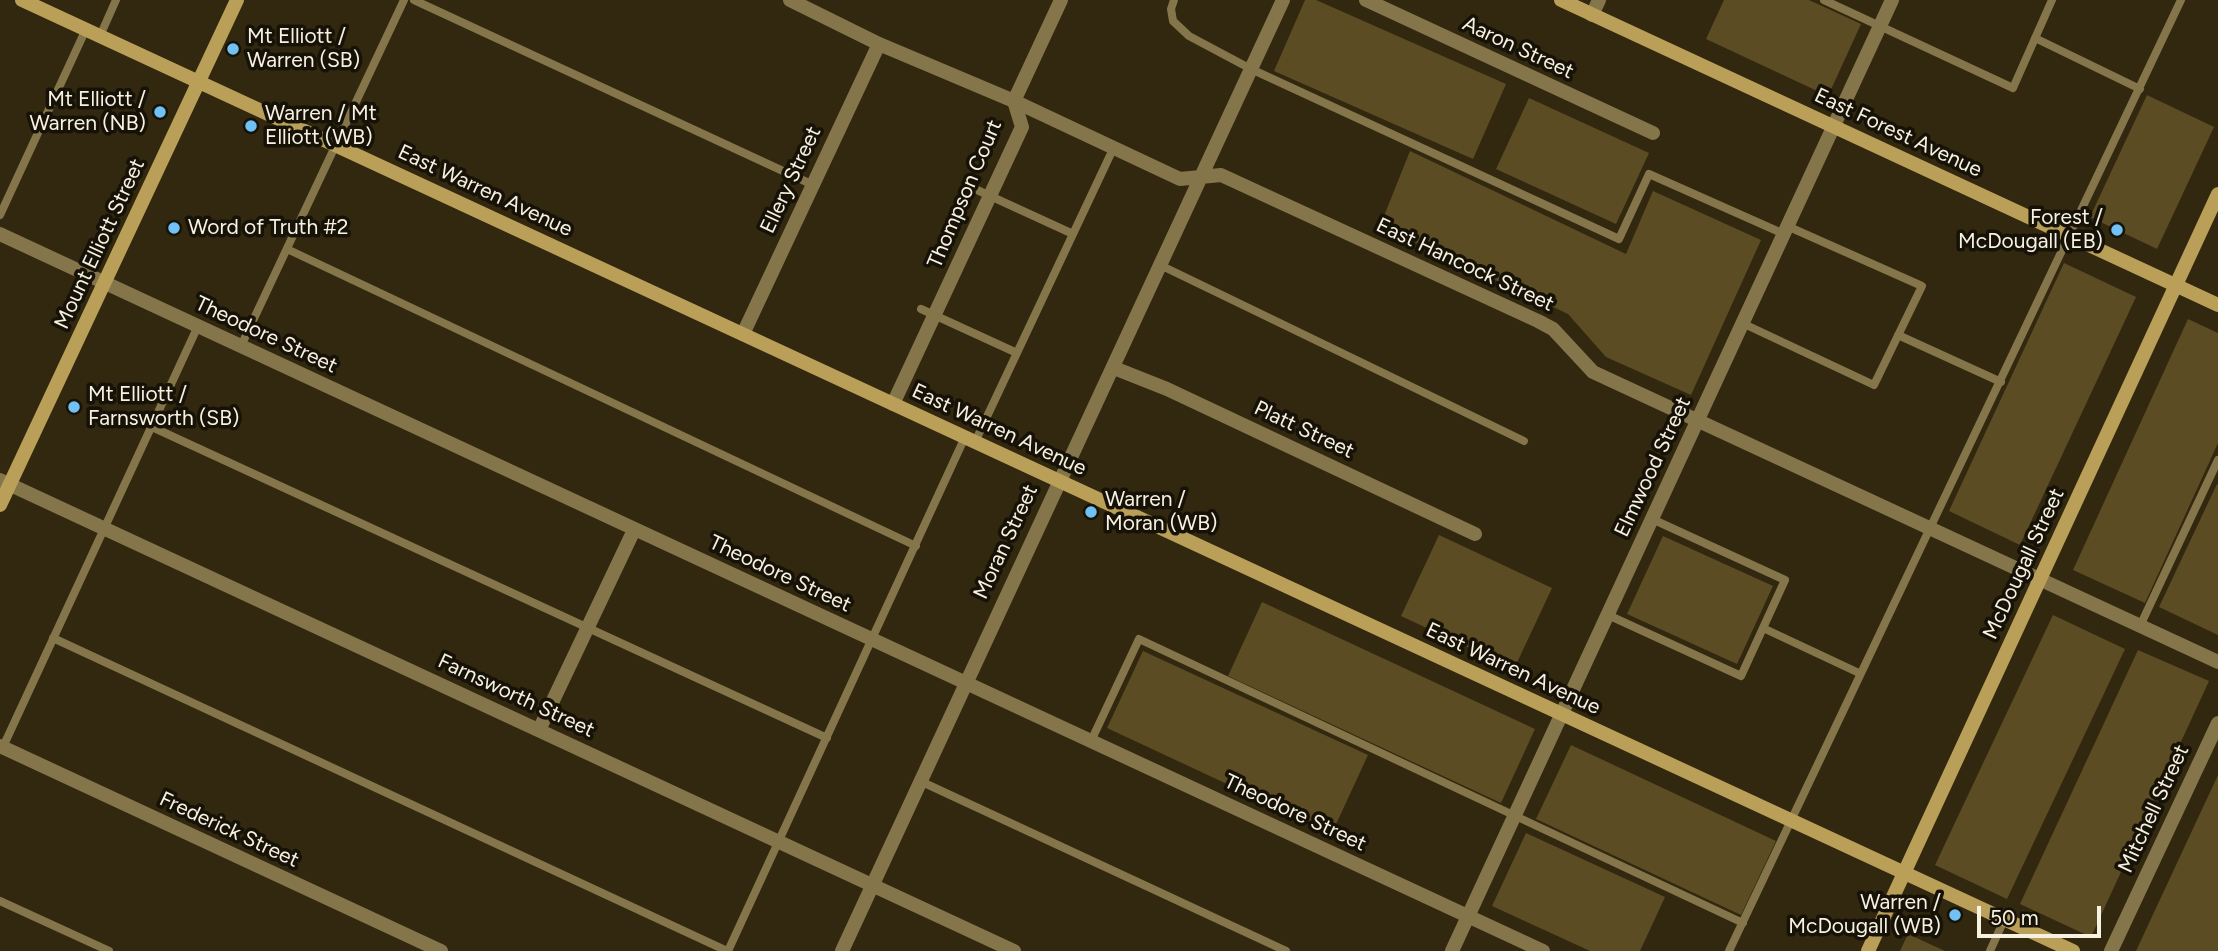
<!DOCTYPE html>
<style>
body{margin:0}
#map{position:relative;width:2218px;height:951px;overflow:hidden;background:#32280f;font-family:Figtree,sans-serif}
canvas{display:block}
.scale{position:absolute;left:1977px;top:906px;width:124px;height:32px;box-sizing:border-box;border:4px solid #f7f1e2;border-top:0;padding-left:9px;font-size:21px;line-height:24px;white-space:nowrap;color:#f7f1e2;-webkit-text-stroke:5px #161207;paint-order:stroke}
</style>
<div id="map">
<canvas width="2218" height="951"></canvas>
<div class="scale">50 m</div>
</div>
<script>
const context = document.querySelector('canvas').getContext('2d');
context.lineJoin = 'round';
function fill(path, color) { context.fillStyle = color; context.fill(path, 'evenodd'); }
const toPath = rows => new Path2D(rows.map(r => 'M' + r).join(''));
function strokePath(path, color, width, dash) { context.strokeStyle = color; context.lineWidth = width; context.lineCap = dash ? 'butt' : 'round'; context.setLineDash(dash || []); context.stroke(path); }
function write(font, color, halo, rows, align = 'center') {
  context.font = font + ' Figtree,sans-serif'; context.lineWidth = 7; context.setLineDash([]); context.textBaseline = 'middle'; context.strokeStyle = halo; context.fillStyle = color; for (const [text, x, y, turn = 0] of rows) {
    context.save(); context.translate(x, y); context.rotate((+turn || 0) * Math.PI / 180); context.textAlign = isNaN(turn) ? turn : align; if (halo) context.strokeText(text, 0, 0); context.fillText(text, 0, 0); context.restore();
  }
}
const green = toPath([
 [1305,0,1316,0,1506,84,1473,159,1274,71],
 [1724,0,1809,0,1861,24,1828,96,1706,39],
 [2147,95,2214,127,2157,249,2090,217],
 [1529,98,1649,153,1616,224,1496,169],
 [1410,151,1626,254,1653,191,1761,240,1691,395,1606,357,1568,314,1380,226],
 [2064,263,2136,297,2020,545,1949,511],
 [2188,319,2218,333,2218,443,2145,603,2073,570],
 [2217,484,2218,485,2218,635,2159,607],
 [1439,535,1552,588,1514,669,1401,616],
 [1663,536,1773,586,1737,664,1627,614],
 [1262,602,1535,729,1501,803,1228,676],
 [2053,615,2125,649,2007,899,1935,865],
 [2138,650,2209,681,2091,937,2020,904],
 [1143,651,1368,755,1332,833,1107,728],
 [1571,745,1776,841,1741,915,1536,819],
 [2218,775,2218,951,2136,951],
 [1526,833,1665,897,1640,951,1590,951,1492,906],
 [1908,934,1945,951,1900,951]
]);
const lane = toPath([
 [414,0,811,184],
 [1174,0,1171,9,1173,21,1189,36,1251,69,1619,239,1649,174,1784,234],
 [1824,0,2013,88,2052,0],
 [100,36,116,0],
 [2035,38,2140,89],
 [975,189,1073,234],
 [0,215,86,29],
 [287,249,916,546],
 [1160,265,1524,441],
 [921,309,1017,353],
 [1742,323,1874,385,1922,286,1787,226],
 [1898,335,2001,382],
 [241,346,404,0],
 [152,427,827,738],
 [975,442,1114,147],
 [1608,615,1741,676,1785,580,1652,519],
 [2140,626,2218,460],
 [1763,628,1859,673],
 [53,638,727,951],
 [1091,741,1139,639,1743,923],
 [2,749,198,326],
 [920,781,1286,951],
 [0,901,109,951],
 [728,951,965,437],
 [1729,951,2181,0],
 [1990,951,2004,920]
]);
const street = toPath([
 [790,0,879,44,1014,101,1180,179,1221,175,1538,321,1553,329,1593,372,2218,662],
 [1366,0,1653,133],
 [1592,15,1599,0],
 [0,234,1543,951],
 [743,334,879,44],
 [1114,368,1167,389,1475,534],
 [893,404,1022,127,1014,101,1061,0],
 [0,480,1014,951],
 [539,730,634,530],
 [0,746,441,951],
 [842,951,1283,0],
 [1452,951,1892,0],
 [2111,951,2218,723]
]);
const secondary = toPath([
 [22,0,2073,951],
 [1561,0,2218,305],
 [0,505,237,0],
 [1868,951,2218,194]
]);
const markers = [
 [233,49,7,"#72c1f5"],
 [160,112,7,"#72c1f5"],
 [251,126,7,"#72c1f5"],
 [174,228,7,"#72c1f5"],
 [2117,230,7,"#72c1f5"],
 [74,407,7,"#72c1f5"],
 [1091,512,7,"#72c1f5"],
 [1955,915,7,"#72c1f5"]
];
const poiNames = [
 ["Mt Elliott /",247,37],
 ["Warren (SB)",247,61],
 ["Mt Elliott /",146,100,"right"],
 ["Warren (NB)",146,124,"right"],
 ["Warren / Mt",265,114],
 ["Elliott (WB)",265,138],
 ["Forest /",2103,218,"right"],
 ["McDougall (EB)",2103,242,"right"],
 ["Word of Truth #2",188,228],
 ["Mt Elliott /",88,395],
 ["Farnsworth (SB)",88,419],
 ["Warren /",1105,500],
 ["Moran (WB)",1105,524],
 ["Warren /",1941,903,"right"],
 ["McDougall (WB)",1941,927,"right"]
];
const streetNames = [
 ["Aaron Street",1518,48,25],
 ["East Forest Avenue",1898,133,25],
 ["Ellery Street",791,180,-65],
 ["East Warren Avenue",485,191,25],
 ["Thompson Court",965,194,-67],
 ["Mount Elliott Street",100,244,-65],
 ["East Hancock Street",1465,265,25],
 ["Theodore Street",266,335,25],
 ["East Warren Avenue",999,430,25],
 ["Platt Street",1304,430,25],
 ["Elmwood Street",1653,467,-65],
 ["Moran Street",1006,542,-65],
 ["McDougall Street",2024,564,-65],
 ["Theodore Street",780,574,25],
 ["East Warren Avenue",1513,669,25],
 ["Farnsworth Street",516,696,25],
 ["Mitchell Street",2154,809,-65],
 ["Theodore Street",1295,813,25],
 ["Frederick Street",229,830,25]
];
fill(green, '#5c4c24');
strokePath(lane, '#85754a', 8);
strokePath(street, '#85754a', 14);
strokePath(secondary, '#ba9f58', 14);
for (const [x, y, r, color] of markers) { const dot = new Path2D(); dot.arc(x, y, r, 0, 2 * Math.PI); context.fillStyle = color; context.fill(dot); strokePath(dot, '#161207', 2.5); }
write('21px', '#f7f1e2', '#161207', poiNames, 'left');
write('21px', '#f7f1e2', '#161207', streetNames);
</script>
